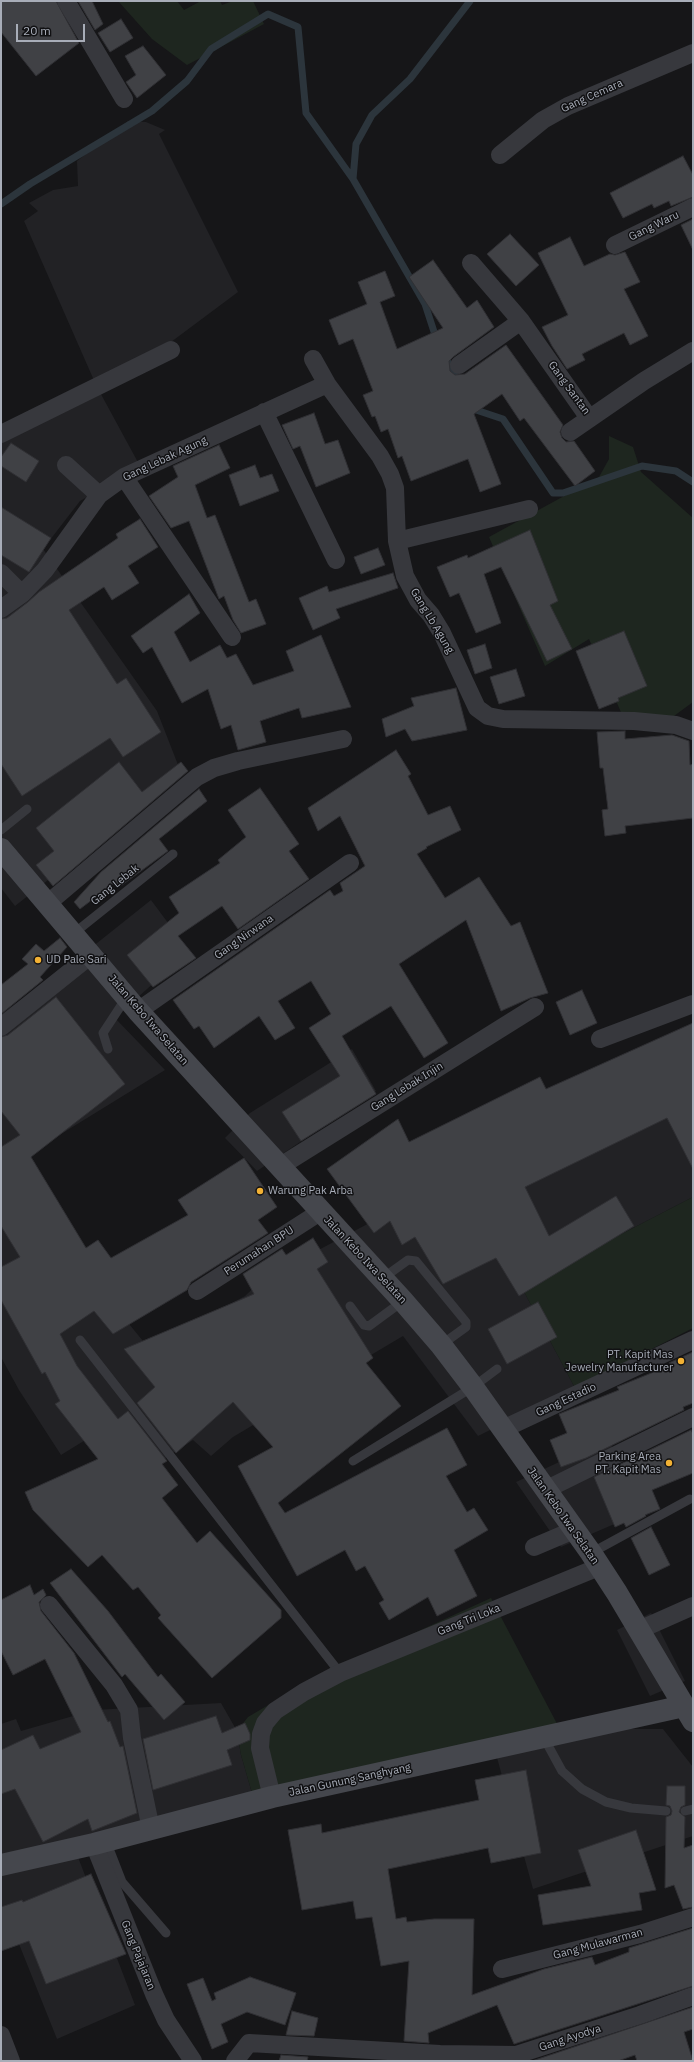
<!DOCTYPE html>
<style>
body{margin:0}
#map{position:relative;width:694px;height:2062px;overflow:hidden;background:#161618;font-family:"IBM Plex Sans",sans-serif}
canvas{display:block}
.frame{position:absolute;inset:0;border:2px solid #a8adb8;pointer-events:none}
.scale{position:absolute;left:16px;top:24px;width:69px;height:18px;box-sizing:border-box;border:2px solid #a8adb8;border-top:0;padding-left:5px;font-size:12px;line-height:14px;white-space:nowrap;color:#a8adb8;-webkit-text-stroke:3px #111113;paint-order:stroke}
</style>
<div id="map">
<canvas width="694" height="2062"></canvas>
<div class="frame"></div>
<div class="scale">20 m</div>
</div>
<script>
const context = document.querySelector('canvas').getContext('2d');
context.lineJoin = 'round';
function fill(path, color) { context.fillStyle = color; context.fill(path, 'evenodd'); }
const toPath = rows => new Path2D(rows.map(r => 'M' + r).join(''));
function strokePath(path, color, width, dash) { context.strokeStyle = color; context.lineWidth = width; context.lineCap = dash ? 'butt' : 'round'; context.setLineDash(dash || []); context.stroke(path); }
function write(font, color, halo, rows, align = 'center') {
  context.font = font + ' "IBM Plex Sans",sans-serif'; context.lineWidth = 3; context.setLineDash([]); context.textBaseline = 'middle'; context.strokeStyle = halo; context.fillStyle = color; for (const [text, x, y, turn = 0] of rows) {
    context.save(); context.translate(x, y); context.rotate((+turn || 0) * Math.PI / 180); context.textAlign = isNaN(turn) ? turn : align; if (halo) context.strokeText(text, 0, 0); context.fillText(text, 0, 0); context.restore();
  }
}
const built = toPath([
 [128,121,146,122,165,130,159,134,238,292,167,345,96,385,140,466,80,501,43,549,157,711,182,775,15,906,1,888,1,438,96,385,24,221,38,211,29,203,53,190,78,186,77,161],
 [151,900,189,951,115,1018,165,1070,6,1168,66,1247,152,1352,215,1312,245,1296,262,1280,407,1203,693,1079,693,1197,521,1286,575,1388,478,1436,403,1336,233,1437,211,1456,193,1440,164,1459,121,1418,61,1455,19,1390,1,1357,1,1014,67,967],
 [352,1049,376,1091,257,1171,225,1138,250,1113],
 [609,1439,640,1513,561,1547,516,1482],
 [651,1613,685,1681,650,1696,617,1630],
 [221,1703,237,1731,241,1755,256,1807,76,1852,135,2005,57,2039,19,1944,1,1950,1,1724,16,1719,21,1731,94,1710],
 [617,1729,663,1729,693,1767,693,1836,533,1889,496,1754]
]);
const green = toPath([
 [121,1,177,1,184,10,201,1,220,1,222,5,233,1,253,1,264,24,187,65,152,39,119,2],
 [609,436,633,447,641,472,693,518,693,702,655,730,627,726,589,639,545,666,489,537,599,477,609,459],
 [693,1197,693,1328,575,1388,521,1286],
 [491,1598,565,1739,256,1807,241,1755,237,1731,248,1717,309,1681]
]);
const stream = toPath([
 [1,204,30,184,152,111,187,81,211,49,268,14,298,27,306,113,353,179],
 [437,341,425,304,353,179,356,144,372,115,410,79,470,1],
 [445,357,459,383],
 [472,406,473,409,503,419,553,493,563,493,642,466,676,471,693,482]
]);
const building = toPath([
 [1,1,56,1,79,43,36,76,1,32,1,1],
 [78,1,92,1,103,24,95,30,78,1],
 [121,19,133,38,110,52,98,33,121,19],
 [143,46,166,75,137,98,126,82,136,75,125,56,143,46],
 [683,156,693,175,693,197,671,206,669,201,654,208,652,204,623,218,610,193,683,156],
 [693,219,693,250,681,225,693,219],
 [510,234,539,265,516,286,487,254,510,234],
 [570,237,584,266,610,254,615,255,625,252,640,282,624,289,648,336,630,345,624,333,582,354,585,360,567,369,552,346,542,327,568,315,538,253,570,237],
 [433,260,467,308,477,300,494,327,453,357,449,361,450,371,455,375,465,374,506,345,563,425,560,432,562,438,566,442,574,441,595,471,575,486,524,418,520,421,502,394,474,414,501,484,480,492,468,459,411,481,402,456,398,458,388,429,381,432,375,416,372,417,363,395,373,391,353,339,339,345,329,320,367,304,358,282,385,271,395,296,380,302,397,349,443,328,409,277,433,260],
 [314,413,325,444,338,440,350,473,316,487,300,446,293,449,282,425,314,413],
 [11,443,39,461,26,482,1,466,1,457,11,443],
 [219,445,230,468,195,485,207,518,215,515,249,602,256,599,266,624,241,633,233,620,224,596,219,599,189,521,171,528,149,496,178,477,173,466,219,445],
 [255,465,260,478,272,474,279,491,240,506,229,475,255,465],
 [1,507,51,538,29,572,1,555,1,507],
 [140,519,158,547,128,566,139,583,112,600,104,587,69,610,117,684,126,678,161,732,123,757,110,738,22,796,1,764,1,619,7,618,28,602,39,592,118,538,116,534,140,519],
 [530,530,558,601,550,605,572,649,547,661,501,567,484,574,501,623,476,633,459,593,450,597,437,567,467,555,468,558,530,530],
 [378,548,385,565,361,574,354,557,378,548],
 [393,573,398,588,336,609,340,618,313,630,299,598,327,586,329,592,393,573],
 [189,594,200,613,174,632,190,662,220,645,227,658,236,654,253,685,294,671,286,651,321,635,351,707,302,718,299,708,260,721,266,742,238,750,231,725,221,729,208,689,182,703,152,647,143,653,131,636,189,594],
 [624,631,647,686,618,698,619,701,599,709,576,651,624,631],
 [485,644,492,668,475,674,467,650,485,644],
 [516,669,525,696,499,704,490,677,516,669],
 [456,688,467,730,412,741,405,729,386,737,382,719,414,706,411,698,456,688],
 [625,731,625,739,672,735,689,741,690,765,693,764,693,818,625,826,626,833,605,836,602,810,608,809,603,768,600,768,597,732,625,731],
 [396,750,411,774,408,776,428,815,450,806,461,830,426,847,427,848,417,854,445,898,479,877,511,926,520,922,548,993,530,998,501,1011,466,920,399,964,448,1043,424,1058,391,1006,342,1036,376,1094,301,1141,282,1112,340,1076,309,1028,331,1014,311,981,278,1001,295,1028,275,1040,259,1016,214,1048,199,1026,194,1029,173,1000,330,890,334,896,343,891,340,883,365,866,340,816,318,831,308,808,396,750],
 [119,762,142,792,181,762,188,771,53,886,36,865,54,851,36,828,119,762],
 [260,788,299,844,289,851,309,879,238,929,222,906,178,936,196,958,153,987,127,955,179,913,169,897,220,863,218,860,246,837,228,810,260,788],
 [199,789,207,801,159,839,168,851,118,888,114,883,80,909,74,902,101,872,199,789],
 [60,938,67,947,40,977,43,980,1,1014,1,985,28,964,22,959,36,944,44,951,60,938],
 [582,990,597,1023,570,1035,556,1002,582,990],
 [56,997,125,1084,31,1157,86,1248,98,1240,111,1258,188,1215,178,1200,244,1158,277,1207,258,1220,268,1233,191,1282,187,1290,113,1334,94,1311,60,1334,77,1366,118,1419,128,1411,167,1461,162,1464,178,1485,162,1498,197,1543,210,1531,281,1610,281,1618,212,1678,158,1618,161,1615,138,1587,133,1590,102,1555,88,1567,33,1510,25,1492,98,1459,55,1404,60,1401,45,1372,42,1374,1,1300,1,1267,20,1257,1,1226,1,1147,20,1135,1,1111,1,1037,8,1035,56,997],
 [693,1023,693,1169,667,1118,525,1187,549,1236,616,1196,634,1226,519,1296,496,1258,443,1284,415,1237,402,1245,390,1221,374,1233,327,1169,398,1119,409,1142,540,1077,546,1089,693,1023],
 [313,1238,328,1262,317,1269,373,1358,366,1363,401,1406,278,1503,285,1513,447,1428,467,1465,446,1476,467,1512,474,1508,488,1530,454,1550,477,1596,437,1616,428,1597,389,1620,379,1603,384,1600,365,1566,356,1571,345,1550,297,1576,238,1466,273,1447,233,1402,176,1453,137,1403,155,1387,124,1349,254,1294,243,1274,282,1249,286,1255,313,1238],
 [538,1302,557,1337,507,1364,488,1329,538,1302],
 [693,1352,693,1403,683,1407,684,1410,586,1458,561,1467,550,1440,567,1433,559,1414,619,1390,617,1387,671,1365,669,1363,693,1352],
 [691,1430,693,1434,693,1473,652,1490,660,1509,645,1515,646,1516,626,1527,624,1523,615,1527,594,1477,691,1430],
 [651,1527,670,1565,649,1575,631,1538,651,1527],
 [71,1569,108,1611,158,1677,161,1674,185,1702,164,1720,125,1674,122,1677,50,1583,71,1569],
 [30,1585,34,1595,43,1589,46,1595,39,1602,41,1611,74,1653,108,1722,110,1721,120,1747,123,1746,137,1813,92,1831,88,1819,43,1842,15,1789,1,1794,1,1750,33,1735,40,1749,81,1732,45,1659,13,1675,1,1651,1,1600,30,1585],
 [216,1716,222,1733,245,1723,250,1734,250,1740,227,1750,232,1765,153,1790,143,1739,216,1716],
 [526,1770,541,1853,491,1863,488,1848,388,1869,396,1919,406,1917,407,1922,434,1919,474,1919,472,1995,544,1969,592,1957,595,1965,629,1952,629,1948,693,1928,693,1986,514,2044,497,2005,428,2033,429,2043,404,2041,409,1961,381,1966,372,1917,356,1919,353,1901,302,1910,288,1830,321,1824,322,1833,479,1800,475,1780,526,1770],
 [667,1786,685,1786,685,1805,681,1807,679,1812,685,1817,684,1848,693,1845,693,1907,683,1909,674,1885,665,1888,666,1817,671,1815,672,1811,670,1806,666,1805,667,1786],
 [636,1830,656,1890,639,1893,642,1910,543,1925,538,1895,591,1886,578,1850,636,1830],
 [91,1874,126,1954,46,1984,29,1941,1,1951,1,1907,22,1900,23,1902,91,1874],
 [250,1977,296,1993,285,2025,247,2012,221,2024,228,2042,212,2049,187,1984,203,1978,212,2001,216,1999,214,1993,250,1977],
 [693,2007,693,2029,684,2032,693,2061,637,2061,635,2055,618,2061,532,2061,693,2007],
 [292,2011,318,2018,314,2036,286,2035,292,2011],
 [281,2055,308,2057,307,2061,279,2061,281,2055]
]);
const lane = toPath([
 [1,830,27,809],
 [73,934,173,854],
 [108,1049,103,1033,126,998],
 [383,1278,408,1260,416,1261,466,1322,466,1327,441,1345],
 [350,1306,364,1325,369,1326,403,1301],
 [80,1340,340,1673],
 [353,1461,473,1387,497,1369],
 [591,1553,690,1499],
 [544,1738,562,1771,582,1789,606,1802,631,1808,666,1811],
 [685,1811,693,1809],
 [106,1841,122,1882,166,1933]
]);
const street = toPath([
 [66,1,124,99],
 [500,155,543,120,568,106,693,53],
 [615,245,693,207],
 [471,263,521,321,589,418],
 [313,359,327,384,380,456,390,474,395,488,397,541,405,576,418,600,431,615,442,633,477,708,488,716,503,719,634,721,676,725,693,731],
 [459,365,521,321],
 [264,412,336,560],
 [570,432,644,381,693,351],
 [1,434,171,350],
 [66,465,99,495],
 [124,477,232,637],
 [397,541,529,509],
 [1,573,22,594],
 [1,609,22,594,45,570,99,495,124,477,327,384],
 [47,904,197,777,214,768,238,761,343,739],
 [138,1011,350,863],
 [1,1027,91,955],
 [600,1039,693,1004],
 [279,1167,535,1007],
 [197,1291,320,1212],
 [503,1429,693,1340],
 [545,1490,693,1417],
 [534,1547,574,1530],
 [49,1605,114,1685,129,1710,132,1738,151,1829],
 [639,1630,693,1606],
 [272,1797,260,1748,261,1734,265,1723,275,1711,304,1692,340,1673,599,1567],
 [94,1844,154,1994,166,2020,193,2061],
 [502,1969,640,1934,693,1917],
 [1,2035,11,2061],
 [235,2061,249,2043,440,2054,516,2055,640,2015,693,1996]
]);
const secondary = toPath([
 [1,849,138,1011,403,1301,441,1345,473,1387,591,1553,617,1593,693,1721],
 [1,1865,94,1844,272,1797,684,1706]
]);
const markers = [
 [38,960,4,"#f2b134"],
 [260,1191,4,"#f2b134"],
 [681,1361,4,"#f2b134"],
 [669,1463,4,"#f2b134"]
];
const streetNames = [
 ["Gang Cemara",592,96,-24],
 ["Gang Waru",654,226,-26],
 ["Gang Santan",569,388,54],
 ["Gang Lebak Agung",165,459,-25],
 ["Gang Lb Agung",432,621,59],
 ["Gang Lebak",115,885,-39],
 ["Gang Nirwana",244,937,-35],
 ["Jalan Kebo Iwa Selatan",148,1020,49],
 ["Gang Lebak Injin",407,1087,-32],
 ["Perumahan BPU",259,1251,-33],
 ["Jalan Kebo Iwa Selatan",365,1260,47],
 ["Gang Estadio",566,1400,-25],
 ["Jalan Kebo Iwa Selatan",563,1516,55],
 ["Gang Tri Loka",469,1620,-22],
 ["Jalan Gunung Sanghyang",350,1780,-12],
 ["Gang Mulawarman",598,1944,-15],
 ["Gang Pajajaran",138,1955,68],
 ["Gang Ayodya",570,2038,-18]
];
const poiNames = [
 ["UD Pale Sari",46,960],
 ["Warung Pak Arba",268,1191],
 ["PT. Kapit Mas",673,1355,"right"],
 ["Jewelry Manufacturer",673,1368,"right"],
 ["Parking Area",661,1457,"right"],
 ["PT. Kapit Mas",661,1470,"right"]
];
fill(built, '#222225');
fill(green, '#1e261f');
strokePath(stream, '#2c353c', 7);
fill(building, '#404145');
strokePath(building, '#303034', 1);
strokePath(lane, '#37383d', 9);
strokePath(street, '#37383d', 18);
strokePath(secondary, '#45474d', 22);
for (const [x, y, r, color] of markers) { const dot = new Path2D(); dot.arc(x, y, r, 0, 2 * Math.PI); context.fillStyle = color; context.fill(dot); strokePath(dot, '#111113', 1.5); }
write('11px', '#a8adb8', '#111113', streetNames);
write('11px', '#a8adb8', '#111113', poiNames, 'left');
</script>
